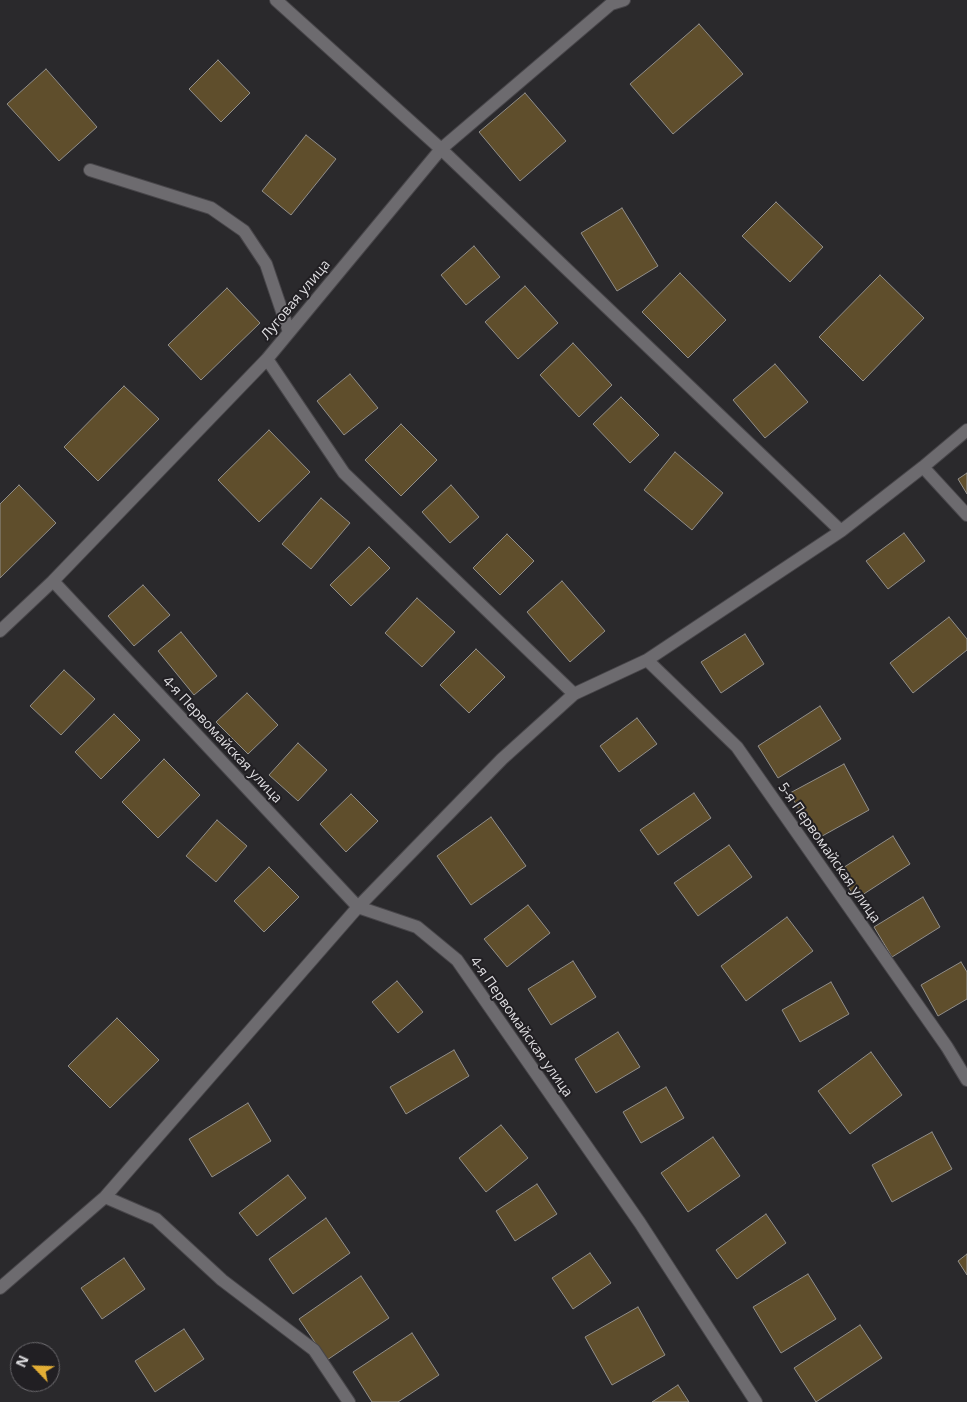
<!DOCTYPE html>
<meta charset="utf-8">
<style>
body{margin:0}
#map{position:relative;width:967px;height:1402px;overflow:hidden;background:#2a292c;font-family:"Open Sans",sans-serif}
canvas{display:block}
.north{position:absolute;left:10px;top:1342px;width:50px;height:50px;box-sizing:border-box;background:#211f23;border:1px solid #6d6b6f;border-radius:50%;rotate:294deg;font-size:14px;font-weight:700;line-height:20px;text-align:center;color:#dfdee1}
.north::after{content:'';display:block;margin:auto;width:18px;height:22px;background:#e3ae35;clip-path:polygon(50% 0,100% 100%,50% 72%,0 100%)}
</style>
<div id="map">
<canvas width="967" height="1402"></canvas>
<div class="north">N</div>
</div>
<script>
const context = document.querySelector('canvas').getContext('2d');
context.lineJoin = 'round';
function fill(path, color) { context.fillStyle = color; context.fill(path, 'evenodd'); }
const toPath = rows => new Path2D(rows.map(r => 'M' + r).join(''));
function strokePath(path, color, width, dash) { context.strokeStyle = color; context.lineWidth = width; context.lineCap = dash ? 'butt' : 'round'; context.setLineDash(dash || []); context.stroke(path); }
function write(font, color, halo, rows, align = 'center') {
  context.font = font + ' "Open Sans",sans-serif'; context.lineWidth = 4; context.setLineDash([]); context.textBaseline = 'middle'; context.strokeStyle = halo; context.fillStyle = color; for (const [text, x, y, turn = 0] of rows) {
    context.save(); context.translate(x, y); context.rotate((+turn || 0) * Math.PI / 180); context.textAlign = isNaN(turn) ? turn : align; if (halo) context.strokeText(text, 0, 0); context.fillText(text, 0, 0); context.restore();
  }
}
const building = toPath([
 [699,24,743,74,673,134,630,84,699,24],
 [218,60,250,93,221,122,189,89,218,60],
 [46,69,97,127,59,161,7,104,46,69],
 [525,93,566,141,520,181,479,132,525,93],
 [306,135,336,159,291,215,262,191,306,135],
 [776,202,823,247,790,282,742,236,776,202],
 [622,208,658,266,617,291,581,233,622,208],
 [474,246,500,277,466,305,441,275,474,246],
 [680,273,726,320,688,358,642,312,680,273],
 [880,275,924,318,863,381,819,337,880,275],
 [525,286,558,323,518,359,485,322,525,286],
 [227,288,260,323,201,380,168,345,227,288],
 [573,343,612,385,579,417,540,375,573,343],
 [775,364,808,402,765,438,733,400,775,364],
 [350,374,378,408,344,435,317,401,350,374],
 [124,386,159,419,98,481,64,447,124,386],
 [621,397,659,435,630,463,593,424,621,397],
 [401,424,437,460,401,496,365,460,401,424],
 [269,430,310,472,259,522,218,480,269,430],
 [675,452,723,493,692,530,644,490,675,452],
 [967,473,967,494,958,479,967,473],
 [19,485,56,523,0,578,0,504,19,485],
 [451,485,479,517,450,543,422,512,451,485],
 [321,498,350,523,311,569,282,544,321,498],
 [904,533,925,561,888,589,866,561,904,533],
 [507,534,534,561,500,595,473,568,507,534],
 [369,547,390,568,351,606,330,585,369,547],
 [562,581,605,631,570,662,527,612,562,581],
 [143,585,170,615,134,646,108,616,143,585],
 [417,598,455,632,422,667,385,633,417,598],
 [949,617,967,639,967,650,913,693,890,663,949,617],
 [181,632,217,676,194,695,158,651,181,632],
 [745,634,764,664,721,693,701,662,745,634],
 [476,649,505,677,469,713,440,685,476,649],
 [64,670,95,699,61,735,30,706,64,670],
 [247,693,278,725,248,754,216,722,247,693],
 [820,706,841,739,778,778,758,746,820,706],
 [114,714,140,740,101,779,75,752,114,714],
 [637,718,657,744,619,772,600,746,637,718],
 [298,743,327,770,298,801,269,775,298,743],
 [164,759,200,795,158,838,122,802,164,759],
 [844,764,869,810,815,840,790,793,844,764],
 [694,793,711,818,658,855,640,830,694,793],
 [351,794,378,821,346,852,320,824,351,794],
 [491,817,526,866,471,905,437,856,491,817],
 [217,820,247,846,216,882,186,856,217,820],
 [893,836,910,864,856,899,838,871,893,836],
 [729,845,752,877,698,916,674,883,729,845],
 [269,867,299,897,264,932,234,901,269,867],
 [923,897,940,927,892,957,874,927,923,897],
 [528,905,550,933,507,967,484,939,528,905],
 [787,917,813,951,746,1001,721,966,787,917],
 [573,961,596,997,551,1025,528,989,573,961],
 [961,962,967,972,967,999,938,1016,921,985,961,962],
 [397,981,423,1012,398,1033,372,1002,397,981],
 [831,982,849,1014,800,1042,782,1010,831,982],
 [117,1018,159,1060,110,1108,68,1066,117,1018],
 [618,1032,640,1067,596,1093,575,1059,618,1032],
 [454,1050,469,1076,406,1114,390,1087,454,1050],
 [871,1052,902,1095,850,1134,818,1091,871,1052],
 [666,1087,684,1118,641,1143,623,1112,666,1087],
 [248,1103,271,1141,212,1177,189,1139,248,1103],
 [501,1125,528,1158,486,1192,459,1158,501,1125],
 [932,1132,952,1169,892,1202,872,1165,932,1132],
 [713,1137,740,1176,688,1212,661,1173,713,1137],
 [288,1175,306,1198,257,1236,239,1213,288,1175],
 [537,1184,557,1214,515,1241,496,1211,537,1184],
 [766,1214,786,1243,737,1279,716,1250,766,1214],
 [326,1218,350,1253,293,1294,269,1259,326,1218],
 [590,1253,611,1283,573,1309,552,1278,590,1253],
 [967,1254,967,1275,958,1261,967,1254],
 [124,1258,145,1289,102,1319,81,1288,124,1258],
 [808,1274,836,1319,781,1353,753,1307,808,1274],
 [361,1276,389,1318,327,1360,299,1319,361,1276],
 [638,1307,665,1355,612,1385,585,1337,638,1307],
 [860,1325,882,1358,816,1402,794,1368,860,1325],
 [184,1329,204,1359,155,1392,135,1361,184,1329],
 [412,1333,439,1375,398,1402,372,1402,353,1372,412,1333],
 [678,1385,689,1402,652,1402,678,1385]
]);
const minor = toPath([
 [276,0,441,149,841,531],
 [90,170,211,208,244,231,266,264,289,332],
 [267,359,344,473,574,694],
 [923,467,967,515],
 [53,581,358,907,417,927,457,960,640,1223,756,1402],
 [0,631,53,581,267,359,441,149,611,4,624,0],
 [647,660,737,747,947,1047,967,1080],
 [105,1197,156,1219,222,1280,314,1350,349,1402],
 [0,1288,105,1197,358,907,502,759,574,694,647,660,841,531,923,467,967,430]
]);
const streetNames = [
 ["Луговая улица",296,300,-50],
 ["4-я Первомайская улица",222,740,47],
 ["5-я Первомайская улица",829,853,55],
 ["4-я Первомайская улица",521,1027,55]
];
fill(building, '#5f4e2c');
strokePath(building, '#918e8a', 1);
strokePath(minor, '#48464a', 14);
strokePath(minor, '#6d6b6f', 12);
write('14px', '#dfdee1', '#211f23', streetNames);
</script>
